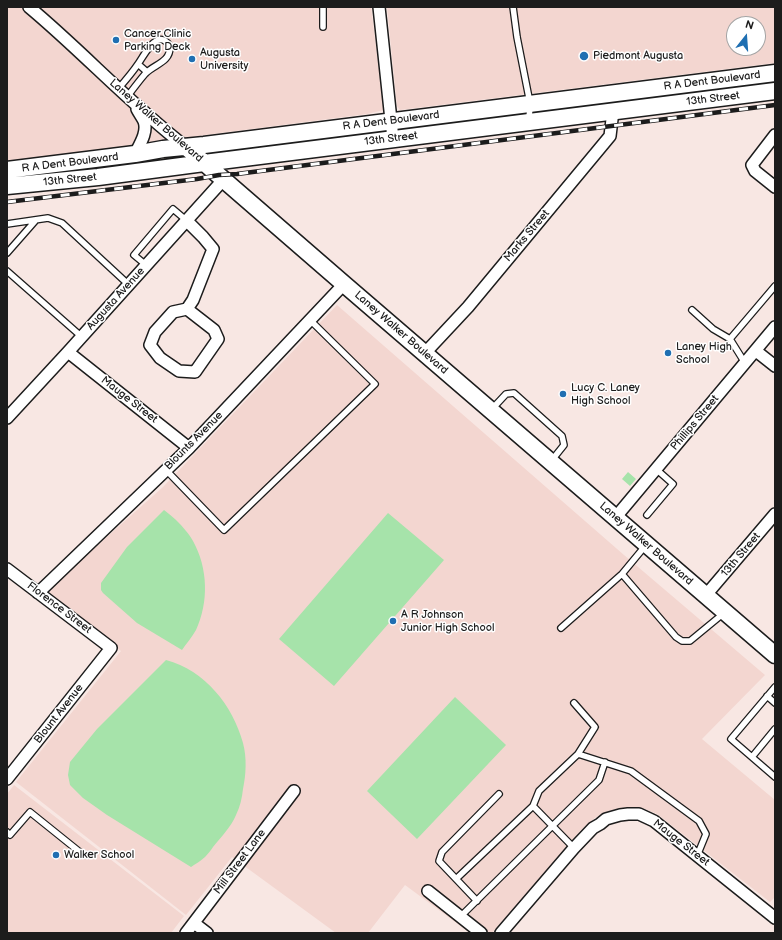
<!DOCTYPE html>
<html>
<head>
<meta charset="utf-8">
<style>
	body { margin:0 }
	#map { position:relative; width:782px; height:940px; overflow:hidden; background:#f8e7e3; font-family:"Balsamiq Sans",sans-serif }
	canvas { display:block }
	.frame { position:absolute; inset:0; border:8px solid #1c1c1c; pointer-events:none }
	.north { position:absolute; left:726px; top:16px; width:40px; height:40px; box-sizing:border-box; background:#fff; border:1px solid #a4a4a4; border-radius:50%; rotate:17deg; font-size:11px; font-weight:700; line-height:16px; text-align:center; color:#1c1c1c }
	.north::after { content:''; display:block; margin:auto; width:14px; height:18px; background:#1f6fb2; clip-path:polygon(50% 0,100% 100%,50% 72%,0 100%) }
</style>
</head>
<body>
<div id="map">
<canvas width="782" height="940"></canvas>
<div class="frame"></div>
<div class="north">N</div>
</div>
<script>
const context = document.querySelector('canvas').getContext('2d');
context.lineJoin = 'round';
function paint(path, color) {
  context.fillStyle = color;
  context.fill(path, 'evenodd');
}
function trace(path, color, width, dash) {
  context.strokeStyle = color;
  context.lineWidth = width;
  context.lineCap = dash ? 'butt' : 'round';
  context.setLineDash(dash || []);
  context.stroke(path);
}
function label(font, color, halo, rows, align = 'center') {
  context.font = font + ' "Balsamiq Sans",sans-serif';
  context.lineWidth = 3;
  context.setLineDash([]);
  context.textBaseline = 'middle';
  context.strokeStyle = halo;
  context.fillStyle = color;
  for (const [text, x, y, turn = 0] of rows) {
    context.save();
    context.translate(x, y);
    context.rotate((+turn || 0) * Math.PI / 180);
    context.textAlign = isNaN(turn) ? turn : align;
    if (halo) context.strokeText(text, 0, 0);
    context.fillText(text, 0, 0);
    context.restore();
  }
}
paint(new Path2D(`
	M7,7h364l13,103 -17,4 -162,21 -98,15 -100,13z
	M387,7h388v56l-375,47 -3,-4zM734,24h24v24h-24z
	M337,305l287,250 141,120 -63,64 73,61v97l-5,5 -113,-88 -12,-5 -13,-2 -13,1 -13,4 -10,5 -15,13 -89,103h-22l-65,-48 -37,48h-32l-104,-76 -46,58 -170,-133 105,-131 -76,-59 118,-105z
	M14,785l170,131 -13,17h-164v-139z`), '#f3d6d0');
paint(new Path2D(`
	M628,472l8,7 -6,7 -8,-7z
	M164,510c8,6 16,13 22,21 3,3 5,7 7,10 15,27 16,61 3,89 -4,7 -10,14 -14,20l-45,-27 -34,-30 -2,-3v-7l26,-36z
	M388,513l56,47 -110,126 -55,-47z
	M166,660c39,10 67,46 77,83 4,15 3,32 0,46 -1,9 -3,18 -7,26 -5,12 -15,22 -23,32 -2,3 -5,7 -8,10 -4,4 -10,7 -14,10l-84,-52 -24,-17 -13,-13 -2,-10 2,-13 27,-33z
	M455,697l51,48 -89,94 -50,-48z`), '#a6e3aa');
const lane = new Path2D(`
	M323,7v20
	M513,7l4,30 13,66 -1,18
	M138,64l9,8
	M118,89c7,-8 14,-16 20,-25 5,-7 11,-20 20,-24 5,-2 10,2 12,7 0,16 -16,17 -25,27 -6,7 -12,15 -18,23
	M7,224l41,-6 14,5 67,62
	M7,253l29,-33
	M146,265l-12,-10 39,-46 13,11
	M7,271l75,66
	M692,310l21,19 17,10 15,24
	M730,339l45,-53
	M492,409l14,-15 8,-1 48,43 2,9 -12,15
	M166,470l58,60 151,-146 -65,-64
	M647,515l26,-31 -17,-15
	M622,574l54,63 6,4h8l34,-28
	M561,628l61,-54 24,-29
	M775,687l-44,52 44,38
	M767,696l8,7
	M574,703l21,24 -17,27
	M752,757l23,-28
	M7,832l3,3 20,-23 51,41
	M574,848l-41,-42 6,-15 39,-37 53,17 68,50 7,13 -9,22
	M456,879l77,-73
	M477,901l-38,-40 3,-9 57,-58
	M460,917l139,-137 6,-18`);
const street = new Path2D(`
	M29,7c54,45 101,97 157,140
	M379,7l14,132
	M775,135l-23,30 3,6 20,16
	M135,154c5,-10 13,-22 9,-33 -2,-4 -5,-8 -7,-12
	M186,220l17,17 10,12 -20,51 -6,9 -14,3 -18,20 -5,13 10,13 19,13 16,1 23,-33 -4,-9 -27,-21
	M756,351l19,15
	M68,352l121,96
	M425,353l43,-46 142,-171 3,-25
	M7,418l61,-66 156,-173
	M615,518l160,-191
	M7,569l104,79 -104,131
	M38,593l151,-145 155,-164
	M706,595l69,-81
	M428,891l53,42
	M194,923l13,10
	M186,933l108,-142
	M501,933l73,-85 19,-20 7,-4 6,-5 14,-4 8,-1h11l15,7 121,97`);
const secondary = new Path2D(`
	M186,147l158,137 431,371
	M7,170l128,-16 28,-5 41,-4 571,-72
	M7,186l91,-9 106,-14 571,-72`);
trace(lane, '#1c1c1c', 8);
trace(street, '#1c1c1c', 14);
trace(secondary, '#1c1c1c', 19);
trace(lane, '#fff', 5.5);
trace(street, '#fff', 11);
trace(secondary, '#fff', 16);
const rail = new Path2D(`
	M7,202l190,-23 22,-4 18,-1 538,-69`);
trace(rail, '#1c1c1c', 4.5);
trace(rail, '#fff', 3, [9]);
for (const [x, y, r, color] of [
	[116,40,4,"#1f6fb2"],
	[584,56,5,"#1f6fb2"],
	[192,59,4,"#1f6fb2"],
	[668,353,4,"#1f6fb2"],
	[563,394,4,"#1f6fb2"],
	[393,621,4,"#1f6fb2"],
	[56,855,4,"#1f6fb2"]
]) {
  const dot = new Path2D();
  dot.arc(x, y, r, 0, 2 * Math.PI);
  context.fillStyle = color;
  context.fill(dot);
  trace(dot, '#fff', 1.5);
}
label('11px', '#1c1c1c', '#fff', [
	["Cancer Clinic",124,34],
	["Parking Deck",124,47],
	["Augusta",200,53],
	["University",200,66],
	["Piedmont Augusta",593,56],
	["Laney High",676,347],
	["School",676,360],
	["Lucy C. Laney",571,388],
	["High School",571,401],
	["A R Johnson",401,615],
	["Junior High School",401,628],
	["Walker School",64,855]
], 'left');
label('11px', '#1c1c1c', '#fff', [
	["R A Dent Boulevard",712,81,-7],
	["13th Street",713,99,-7],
	["Laney Walker Boulevard",156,121,41],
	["R A Dent Boulevard",391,121,-7],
	["13th Street",391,139,-7],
	["R A Dent Boulevard",70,163,-7],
	["13th Street",70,180,-6],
	["Marks Street",527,236,-50],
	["Augusta Avenue",116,299,-48],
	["Laney Walker Boulevard",401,333,41],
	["Mauge Street",129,400,38],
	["Phillips Street",695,423,-50],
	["Blounts Avenue",194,441,-45],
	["Laney Walker Boulevard",646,544,41],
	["13th Street",741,555,-50],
	["Florence Street",59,608,37],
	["Blount Avenue",59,714,-52],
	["Mauge Street",681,843,38],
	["Mill Street Lane",240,862,-53]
]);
</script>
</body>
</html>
